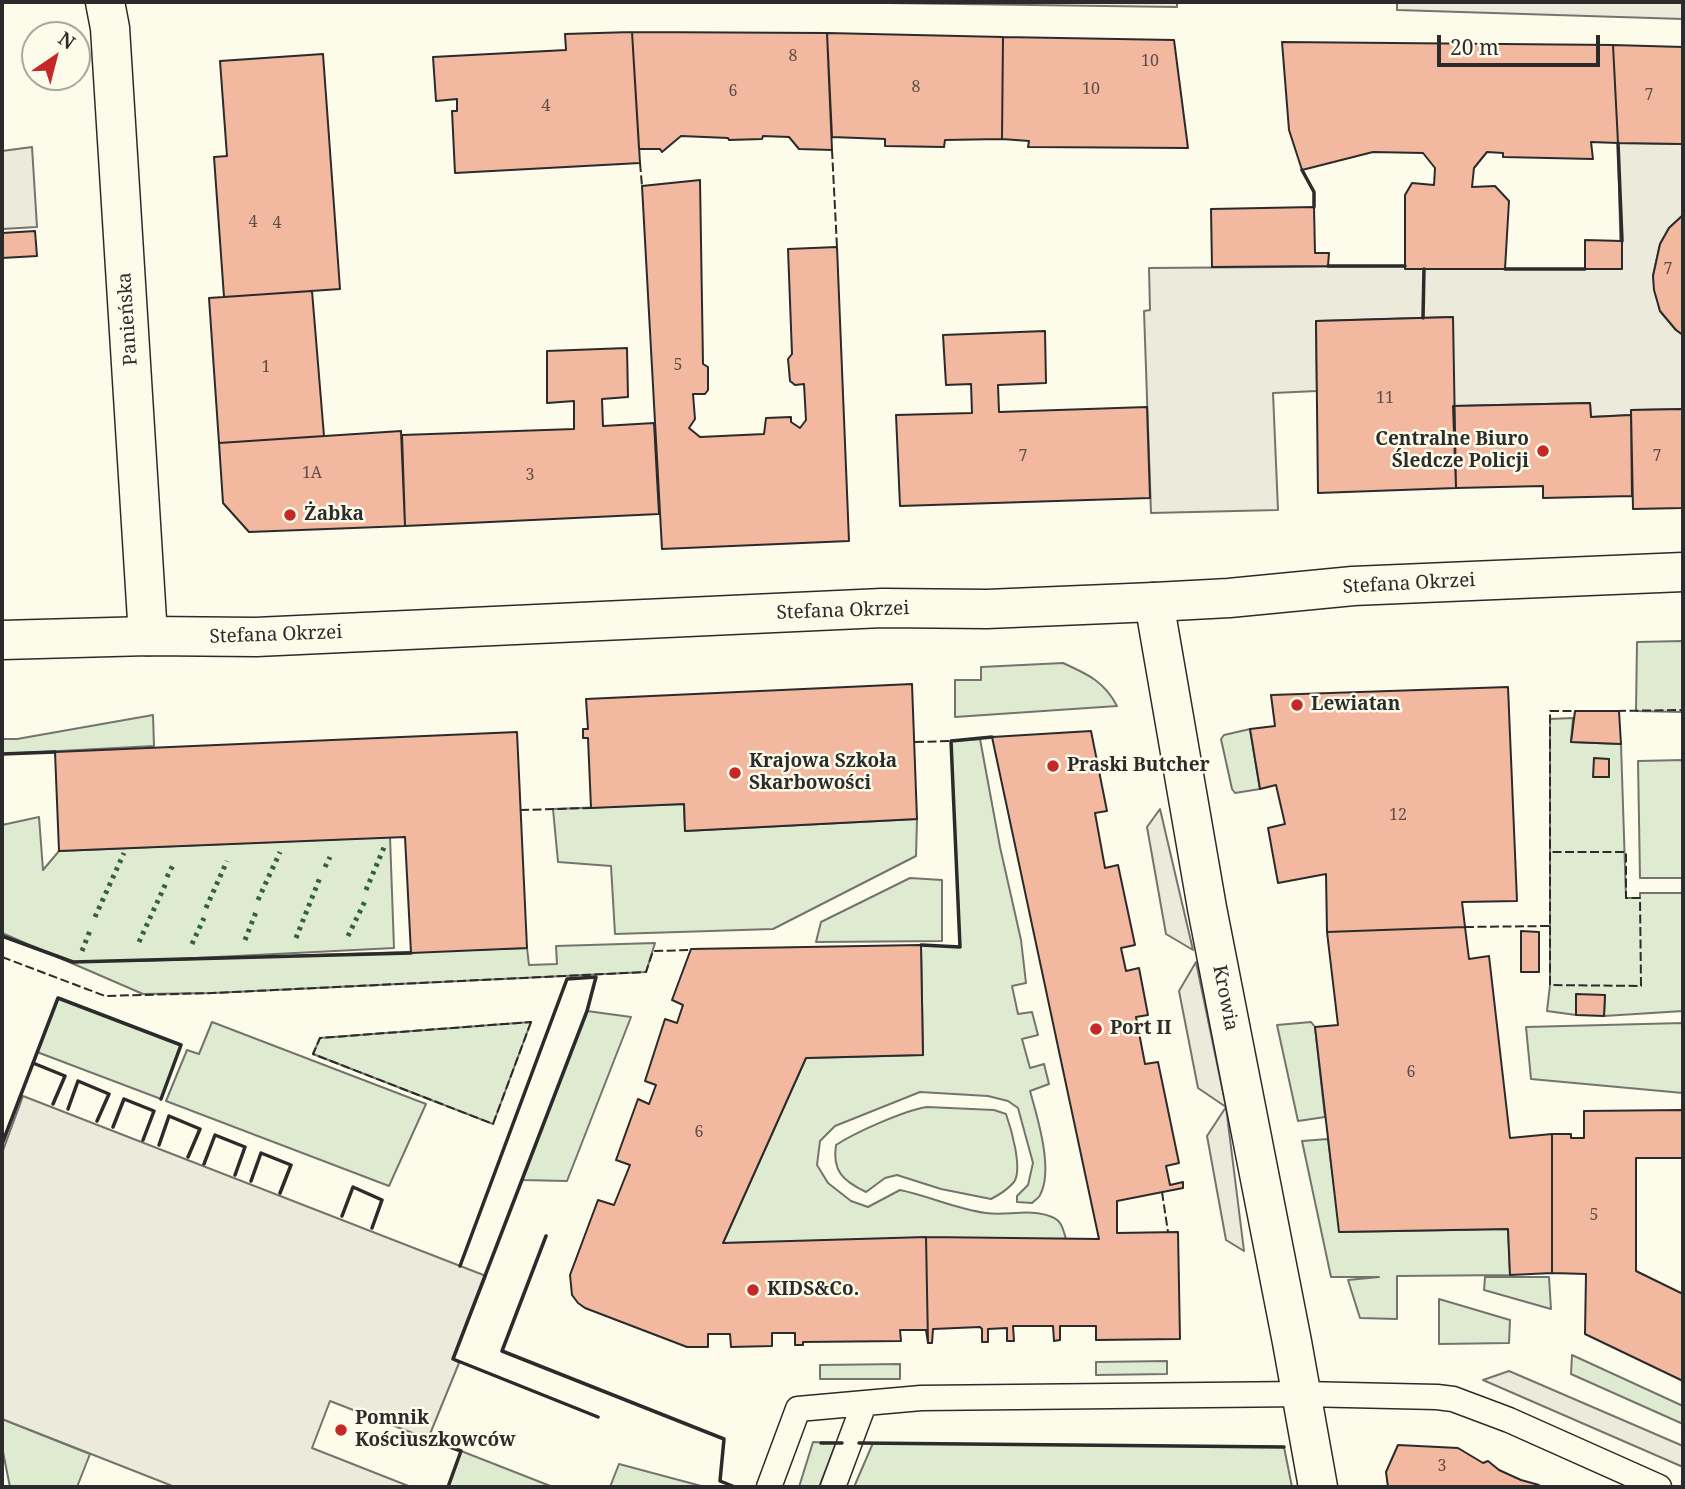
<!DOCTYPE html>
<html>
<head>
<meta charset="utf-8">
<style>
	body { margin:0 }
	#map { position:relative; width:1685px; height:1489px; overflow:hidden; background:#fdfbea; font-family:"Noto Serif",serif }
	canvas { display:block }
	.frame { position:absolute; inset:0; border:4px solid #2b2b2b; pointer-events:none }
	.north { position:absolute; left:21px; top:21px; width:70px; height:70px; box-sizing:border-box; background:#fdfbea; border:2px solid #a9a89e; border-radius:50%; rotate:35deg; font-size:19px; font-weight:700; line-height:28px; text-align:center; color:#2b2b2b }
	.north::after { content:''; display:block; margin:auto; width:24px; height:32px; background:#c62828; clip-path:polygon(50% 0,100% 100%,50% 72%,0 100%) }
	.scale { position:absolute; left:1437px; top:35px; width:163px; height:32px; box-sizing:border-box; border:4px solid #2b2b2b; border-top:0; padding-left:9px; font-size:21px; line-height:24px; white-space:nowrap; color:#2b2b2b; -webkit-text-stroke:5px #fdfbea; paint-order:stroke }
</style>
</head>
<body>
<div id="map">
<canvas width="1685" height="1489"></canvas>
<div class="frame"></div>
<div class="north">N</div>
<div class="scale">20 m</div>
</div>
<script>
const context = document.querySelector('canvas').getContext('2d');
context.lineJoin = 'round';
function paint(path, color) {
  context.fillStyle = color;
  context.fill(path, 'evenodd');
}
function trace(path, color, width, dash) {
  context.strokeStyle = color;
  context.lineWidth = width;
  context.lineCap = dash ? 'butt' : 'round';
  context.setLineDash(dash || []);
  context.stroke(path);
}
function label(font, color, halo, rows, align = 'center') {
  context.font = font + ' "Noto Serif",serif';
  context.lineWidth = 5;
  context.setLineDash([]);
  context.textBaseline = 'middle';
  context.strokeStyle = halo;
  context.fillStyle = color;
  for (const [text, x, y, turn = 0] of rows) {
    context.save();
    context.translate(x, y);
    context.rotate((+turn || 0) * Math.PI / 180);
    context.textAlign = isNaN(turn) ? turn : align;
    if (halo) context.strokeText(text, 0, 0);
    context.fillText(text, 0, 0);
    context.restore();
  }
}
const green = new Path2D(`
	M1683,641v71l-47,-1 1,-69z
	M1063,663c24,11 41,18 54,43l-162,11v-37h26v-13z
	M153,715l1,31 -152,8v-15h15z
	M1573,718l-2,24 50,2 5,154h14v-5h43v118l-79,5 1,-21h-29v20l-29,-4 3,-26v-266z
	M1250,729l10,60 -25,4 -3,-4 -11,-50 3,-4z
	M980,739l20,108 21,93 5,43 -14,3 6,28 14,-2 6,23 -16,4 8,29 14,-4 5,20 -19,7c7,25 24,79 10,104 -1,3 -5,5 -8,8l-15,-1v-6l11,-11 5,-22 -15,-55 -10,-7 -20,-5 -68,-4 -85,34 -15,15 -3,24 11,18 23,18 17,6 32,-17c29,6 56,19 86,23 21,3 45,-5 66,4 10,4 11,12 14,22l-343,4 83,-185 117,-3 -2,-110 39,2 -9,-206z
	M1683,760v118h-43l-2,-117z
	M684,804l1,27 232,-12 -1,37 -143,73 -158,5 -4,-68 -53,-4 -5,-53z
	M39,817l4,53 16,-19 331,-14 4,111 -257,13 390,-13 2,17 28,-1 -1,-18 99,-3 -9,29 -433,21 -70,1 -141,-61v-108z
	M910,878l32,2v61l-126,1 5,-20z
	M58,998l123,47 -20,54 -124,-47z
	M587,1011l44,6 -64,164 -45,-1z
	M212,1022l214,82 -37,82 -223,-85 21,-51 12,4z
	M531,1022l-38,102 -180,-70 7,-16z
	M1311,1022l4,5 10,90 -27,4 -21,-96z
	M1683,1023v70l-152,-14 -5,-52z
	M927,1107l67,3 12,4c5,14 17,55 8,68 -6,7 -15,13 -23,17l-50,-10 -44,-14 -12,3 -19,14c-23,-11 -34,-21 -30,-47 20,-13 67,-34 91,-38z
	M1328,1139l12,93 168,-3 2,46 -113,1v43l-37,-1 -12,-38 31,-3h-48l-29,-136z
	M1485,1277h64l2,32 -67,-19z
	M1439,1299l71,21 -1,23 -70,1z
	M1572,1355l111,51v18l-112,-50z
	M1167,1361v13l-71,1v-13z
	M900,1364v15h-80v-14z
	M2,1419l88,35 -13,33h-67l-8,-40z
	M813,1442l23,1 -17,44h-20z
	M873,1443l411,4 8,40h-438z
	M461,1451l92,36h-105z
	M619,1464l86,23h-95z`);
paint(green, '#deebd1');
trace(green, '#74746e', 2);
const parking = new Path2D(`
	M816,2h361v5z
	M1397,2h286v17l-286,-9z
	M1618,143l65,1v71l-14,13 -9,16 -7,32 7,35 16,19 7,5v74l-52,1v5l-40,2 -1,-14 -137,3 -1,-89 -136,4 1,70 -44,2 5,117 -127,3 -7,-202 6,-1 -1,-42 256,-2 1,3h215z
	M32,147l5,80 -35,2v-78z
	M1160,809l33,141 -27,-16 -19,-107z
	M1196,962l30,145 18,144 -18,-11 -19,-104 19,-29 -28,-19 -19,-97z
	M23,1096l463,180 -33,83 6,4 -31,76 -98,-38 -18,47 99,39h-236l-173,-68v-266z
	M1509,1371l174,75v21l-200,-87z`);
paint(parking, '#eceadb');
trace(parking, '#74746e', 2);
const building = new Path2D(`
	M632,32l195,1 5,117 -33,-1 -10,-12 -26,-1 -1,3 -33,1 -1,-2 -47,-2 -19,16 -2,-3h-21z
	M632,32l8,131 -185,10 -3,-62h5v-12l-21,2 -3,-44 133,-7 -1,-16z
	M827,33l176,4 -1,102 -57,1 -1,7 -59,-1v-7l-53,-2z
	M1003,37l171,3 14,108 -160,-1 1,-6 -27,-2z
	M1282,42l331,3 5,98 -27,-1 2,17 -90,-2v-4l-16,-1 -13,16 -2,19 23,-1 14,15 -4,68h-100v-74l7,-12 22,2 1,-17 -12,-15 -50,-1 -71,18 -13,-40z
	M1613,45l70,2v97l-65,-1z
	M323,54l17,235 -116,8 -10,-140 13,-1 -7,-95z
	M700,180l3,184 5,3v23l-3,4h-12l2,25 -6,9 11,9 64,-3 2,-16 25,-1v5l9,6 6,-8 -2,-36 -9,1 -5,-4 -2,-22 4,-5 -4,-105 49,-2 12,294 -187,8 -20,-363z
	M1314,207l1,46h14l-1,13 -116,1 -1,-58z
	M1683,215v120l-7,-5 -16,-19 -6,-21 -1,-14 7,-32 9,-16z
	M35,231l2,25 -35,2v-25z
	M1585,240l37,1v28h-37z
	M312,291l12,145 -105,7 -10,-145z
	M1453,317l3,171 -138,5 -2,-172z
	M1045,331l1,52 -48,2 1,27 148,-5 3,91 -250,8 -4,-91 76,-2 -1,-29 -25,1 -3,-50z
	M627,348l1,49 -26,2 1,27 51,-3 5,91 -254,12 -3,-91 172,-6v-28l-27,2v-52z
	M1590,403l1,14 40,-2 1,81 -89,2v-12l-87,2 -3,-82z
	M1683,409v99l-50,1 -2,-99z
	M401,431l4,95 -156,6 -26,-29 -4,-60z
	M912,684l5,135 -232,12 -1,-27 -93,4 -3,-70h-5v-9h5l-2,-30z
	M1508,687l9,214 -55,1 3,25 -138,5 -1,-58 -48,9 -10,-55 17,-4 -9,-39 -16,4 -10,-60 25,-3 -4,-31z
	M1575,711h44l2,33 -50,-2z
	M1091,731l16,80 -12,2 10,55 13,-3 17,80 -14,3 5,23 13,-3 9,47 -12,2 9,47 13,-2 21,101 -13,3 4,19 13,-3v6l-66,13v32l61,-1 2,107 -84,1v-14h-36v14l-6,1 -1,-15h-40l1,15h-7v-13l-19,1v13h-6v-13l-2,-2 -47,2 -1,14h-4l-2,-106 173,2 -107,-502z
	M517,732l10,216 -116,5 -6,-116 -346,14 -4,-99z
	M1594,758l15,1v18h-16z
	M1465,927l4,32 20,-3 21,182 42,-4v139l-42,2 -2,-46 -169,3 -24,-205 23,-2 -11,-93z
	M1521,931l18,1v40h-18z
	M921,945l2,110 -117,3 -83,185 203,-6 2,106 -2,-13h-26l1,11 -98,1v3h-8v-12h-23v13l-41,1 -1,-13h-22v13h-21l-102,-39 -7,-5 -6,-8 -2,-20 28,-75 16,5 16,-40 -14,-5 22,-61 11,5 7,-19 -11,-4 20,-62 12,4 6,-18 -11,-5 19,-51z
	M1576,994l29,1 -1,21 -28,-1z
	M1683,1110v48h-47v113l47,23v87l-98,-47 1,-60 -34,-1v-139h19v4h13v-27z
	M1398,1445l60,3 25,15 5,-2 11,9 22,10 18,5 -1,2h-150l-2,-15z`);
paint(building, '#f2b8a0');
trace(building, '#2b2b2b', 2);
const lane = new Path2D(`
	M769,1487l29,-78 123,-11 381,-4 135,3 16,2 56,21 150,67
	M833,1487l31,-83`);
const street = new Path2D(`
	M105,2l5,26 38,608
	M1154,602l53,306 85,434 26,145`);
const secondary = new Path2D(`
	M2,640l146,-4 108,1 626,-29 105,1 167,-7 75,-4 124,-12 330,-14`);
trace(lane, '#2b2b2b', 27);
trace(street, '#2b2b2b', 41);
trace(secondary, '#2b2b2b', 41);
trace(lane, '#fdfbea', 24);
trace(street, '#fdfbea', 38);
trace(secondary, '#fdfbea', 38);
trace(new Path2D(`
	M325,867l5,-10
	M167,877l7,-14
	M366,890l19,-45
	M258,900l22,-48
	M206,908l21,-47
	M95,917l29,-64
	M348,936l18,-37
	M296,938l25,-63
	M245,940l11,-28
	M139,942l27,-59
	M192,944l12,-26
	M82,951l9,-23`), '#34623c', 5, [3.5, 5]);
trace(new Path2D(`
	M832,150l5,97
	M640,163l2,23
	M1617,711l66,-1
	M915,742l36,-1
	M520,810l71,-2
	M1550,926v59l91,1 -1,-88h-14v-46h-76
	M1465,927l85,-1v-215h28
	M2,957l103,39 108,-3 433,-21 7,-21 38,-1
	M531,1022l-38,102 -180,-70 7,-16z
	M1162,1192l6,40`), '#2b2b2b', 2, [9, 3.5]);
trace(new Path2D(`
	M1618,143l4,98
	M1302,170l12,22v15
	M1328,266h77
	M1505,269h80
	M1423,318l1,-49
	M2,754l53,-2
	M2,936l71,26 338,-9
	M921,945l39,2 -9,-206 41,-4
	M33,1063l32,13 -12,28
	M68,1109l10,-28 31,13 -12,27
	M113,1127l11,-28 30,12 -11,29
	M2,1144l56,-146 123,47 -20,54
	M159,1145l10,-29 31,13 -12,28
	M204,1164l11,-29 30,12 -10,28
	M251,1181l10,-28 30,12 -11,28
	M342,1216l11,-29 29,13 -10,28
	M546,1236l-44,115 222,88 -4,42 15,6
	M460,1266l107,-287 29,-2 -9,34 -134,348 145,58
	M428,1439l33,12 -13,36
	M821,1443h21
	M859,1443l425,4`), '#2b2b2b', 3.5);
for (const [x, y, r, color] of [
	[1543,451,7,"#c62828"],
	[290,515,7,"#c62828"],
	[1297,705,7,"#c62828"],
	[1053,766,7,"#c62828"],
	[735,773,7,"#c62828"],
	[1096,1029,7,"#c62828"],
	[753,1290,7,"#c62828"],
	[341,1430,7,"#c62828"]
]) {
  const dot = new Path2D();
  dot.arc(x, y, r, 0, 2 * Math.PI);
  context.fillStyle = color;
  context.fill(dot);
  trace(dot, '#fdfbea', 2.5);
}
label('16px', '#5d4e48', null, [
	["8",793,56],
	["10",1150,61],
	["8",916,87],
	["10",1091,89],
	["6",733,91],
	["7",1649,95],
	["4",546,106],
	["4",253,222],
	["4",277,223],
	["7",1668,269],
	["5",678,365],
	["1",266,367],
	["11",1385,398],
	["7",1023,456],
	["7",1657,456],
	["1A",312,473],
	["3",530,475],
	["12",1398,815],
	["6",1411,1072],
	["6",699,1132],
	["5",1594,1215],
	["3",1442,1466]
]);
label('19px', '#2b2b2b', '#fdfbea', [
	["Panieńska",128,319,-94],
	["Stefana Okrzei",1409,584,-3],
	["Stefana Okrzei",843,611,-2],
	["Stefana Okrzei",276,635,-2],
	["Krowia",1225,998,79]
]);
label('bold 19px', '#2b2b2b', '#fdfbea', [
	["Centralne Biuro",1529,440,"right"],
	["Śledcze Policji",1529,462,"right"],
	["Żabka",304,515],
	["Lewiatan",1311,705],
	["Krajowa Szkoła",749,762],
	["Skarbowości",749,784],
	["Praski Butcher",1067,766],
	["Port II",1110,1029],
	["KIDS&Co.",767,1290],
	["Pomnik",355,1419],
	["Kościuszkowców",355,1441]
], 'left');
</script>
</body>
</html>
